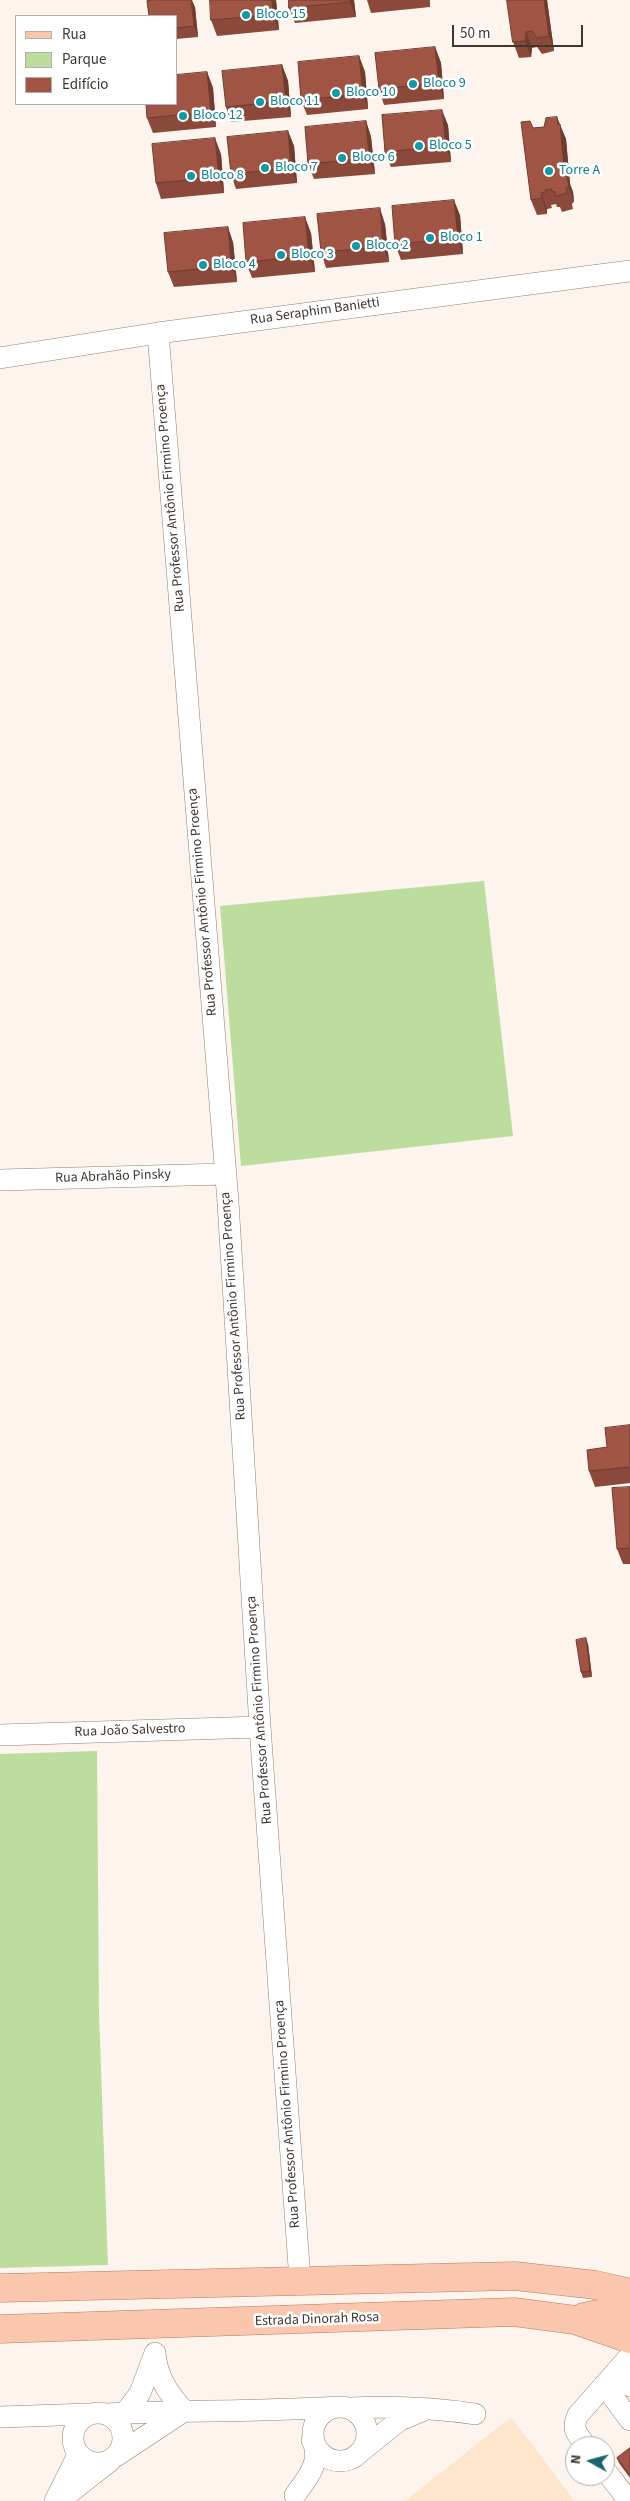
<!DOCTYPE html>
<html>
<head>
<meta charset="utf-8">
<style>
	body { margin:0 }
	#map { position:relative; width:630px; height:2501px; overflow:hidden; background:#fcf4ed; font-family:"Source Sans 3",sans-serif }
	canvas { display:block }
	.legend { position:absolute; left:15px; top:15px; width:162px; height:90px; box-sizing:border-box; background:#fff; border:1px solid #b2afac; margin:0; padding:6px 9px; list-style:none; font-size:15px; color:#3e372f }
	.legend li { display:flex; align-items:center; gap:10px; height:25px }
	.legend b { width:25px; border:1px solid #b2afac }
	.north { position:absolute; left:565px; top:2436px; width:50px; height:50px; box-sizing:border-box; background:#fff; border:1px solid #b2afac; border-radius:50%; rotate:277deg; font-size:14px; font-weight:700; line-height:20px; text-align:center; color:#3e372f }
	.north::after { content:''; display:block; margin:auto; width:18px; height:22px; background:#19646f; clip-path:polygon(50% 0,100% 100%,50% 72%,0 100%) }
	.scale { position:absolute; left:452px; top:25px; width:131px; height:22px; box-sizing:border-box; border:2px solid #3e372f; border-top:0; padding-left:6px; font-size:15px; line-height:18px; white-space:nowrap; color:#3e372f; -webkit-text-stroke:4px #fff; paint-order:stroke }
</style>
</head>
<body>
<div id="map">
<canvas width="630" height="2501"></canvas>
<ul class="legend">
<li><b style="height:6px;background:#fac6ad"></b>Rua</li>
<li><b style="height:14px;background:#bcdd9e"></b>Parque</li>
<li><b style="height:14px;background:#a05544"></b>Edifício</li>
</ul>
<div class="north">N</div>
<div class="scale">50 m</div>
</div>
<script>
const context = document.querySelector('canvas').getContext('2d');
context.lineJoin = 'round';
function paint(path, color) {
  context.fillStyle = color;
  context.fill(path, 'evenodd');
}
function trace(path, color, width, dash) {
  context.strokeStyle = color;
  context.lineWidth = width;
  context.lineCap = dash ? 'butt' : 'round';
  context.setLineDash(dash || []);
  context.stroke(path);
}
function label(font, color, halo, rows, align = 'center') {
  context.font = font + ' "Source Sans 3",sans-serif';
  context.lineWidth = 5;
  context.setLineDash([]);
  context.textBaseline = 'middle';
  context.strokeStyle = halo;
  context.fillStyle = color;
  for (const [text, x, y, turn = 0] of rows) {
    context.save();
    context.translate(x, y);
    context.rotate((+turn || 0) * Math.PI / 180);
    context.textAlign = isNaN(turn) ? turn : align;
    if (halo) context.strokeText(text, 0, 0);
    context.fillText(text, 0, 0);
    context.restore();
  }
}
paint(new Path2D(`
	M511,2417l64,84h-170z`), '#fee6cc');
paint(new Path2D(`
	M484,881l29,255 -272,30 -21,-260z
	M97,1751l2,262 9,252 -108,3v-514z`), '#bcdd9e');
const minor = new Path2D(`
	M158,333l70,869 32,525 40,553
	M0,358l158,-25 472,-62
	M0,1180l225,-6
	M0,1735l260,-8
	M618,2370l12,16
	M604,2385l26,35
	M313 2434a27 27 0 1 1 54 0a27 27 0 1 1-54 0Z
	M348,2408c43,-2 83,-1 127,6
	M73 2438a25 25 0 1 1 50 0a25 25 0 1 1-50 0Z
	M125,2413l15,-20 15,-40c2,24 13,40 29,58
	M106,2414c77,-4 154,-2 232,-7
	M0,2417l89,-3
	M586,2446c-9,-12 -15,-17 -8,-31l52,-59
	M360,2452l40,-32 24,-10
	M116,2456l68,-45
	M605,2470l24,31
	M295,2495c12,-16 28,-35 17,-55
	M55,2501l23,-46
	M59,2501l51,-40`);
const major = new Path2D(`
	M0,2288l515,-12 81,9 34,8
	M584,2317l14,-3h32
	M0,2329l514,-17 61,8 55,19`);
trace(minor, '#928170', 22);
trace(major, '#b67b5e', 29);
trace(minor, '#fff', 21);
trace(major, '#fac6ad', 28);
paint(new Path2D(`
	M276,0l3,30 -62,6 -6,-16z
	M289,0h65l2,17 -61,6 -6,-15z
	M367,0h63v7l-59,6z
	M507,0h40l7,51 -12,3 -5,-7 -5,1 -1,9 -12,1 -6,-16z
	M195,7l3,30 -22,2v-23z
	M435,47l6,16 3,36 -60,6 -5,-16z
	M359,56l6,16 3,37 -61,6 -6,-15z
	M282,65l6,16 3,36 -60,5 -5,-15z
	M207,72l6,16 3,39 -63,6 -6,-15z
	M366,121l5,16 4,37 -61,5 -6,-15z
	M559,124l7,15 4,45 3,8 1,10 -2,2 1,5 -11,3 -2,-5h-3l-1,-3 -5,1 1,3 -5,1v5l-10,1 -6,-15 2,-72 11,-1z
	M448,125l3,37 -60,5 -6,-15z
	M288,131l6,15 3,37 -61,6 -5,-15z
	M221,154l3,39 -63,6 -5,-16z
	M460,215l3,39 -62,6 -6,-16z
	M385,224l4,38 -63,6 -5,-16z
	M311,233l4,39 -63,6 -6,-16z
	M233,242l4,40 -63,5 -6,-15z
	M630,1425v58l-35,4 -6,-16 18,-24z
	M630,1487v77h-7l-6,-15z
	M588,1644l4,33 -9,1 -2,-6z
	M630,2448v30l-11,-15 -2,-5z`), '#8a493a');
paint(new Path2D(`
	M191,0h1l3,7 3,30 -4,-11z
	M272,0h4l3,30 -6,-15z
	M350,0h4l2,17 -6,-15z
	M544,0h3l7,51 -5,-15z
	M526,32l6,16 -1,9 -6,-16z
	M435,47l6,16 3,36 -5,-16z
	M359,56l6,16 3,37 -5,-15z
	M282,65l6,16 3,36 -5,-16z
	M207,72l6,16 3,39 -5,-15z
	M442,110l6,15 3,37 -5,-16z
	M557,117l9,22 4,45 3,8 1,10 -9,-26z
	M366,121l5,16 4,37 -6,-16z
	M288,131l6,15 3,37 -6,-15z
	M215,138l6,16 3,39 -5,-16z
	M541,193l6,16v5l-5,-16z
	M454,200l6,15 3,39 -5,-15z
	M380,208l5,16 4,38 -6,-15z
	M305,217l6,16 4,39 -6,-16z
	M228,227l5,15 4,40 -6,-16z
	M586,1638l2,6 4,33 -2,-6z`), '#703c30');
const building = new Path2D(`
	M158,0h33l3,26 -18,2v-12h-27l-2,-15z
	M210,0h62l1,15 -62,5z
	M289,0h61v2l-61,6z
	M507,0h37l5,36 -12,2 -5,-7 -6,1 -1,9 -12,1z
	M435,47l4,36 -60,6 -4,-36z
	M359,56l4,38 -62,6 -3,-38z
	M282,65l4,36 -60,6 -4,-36z
	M207,72l4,40 -64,6 -1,-14h30v-29z
	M442,110l4,36 -61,6 -3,-37z
	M557,117l1,7h2l5,52h2l2,11 -3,1 1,5 -11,3 -1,-5 -3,1v-3l-7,1 1,2 -5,1 1,5 -11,2 -10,-78 9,-1 3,7 11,-1 2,-9z
	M366,121l3,37 -61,6 -3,-37z
	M288,131l3,37 -60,6 -4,-37z
	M215,138l4,39 -63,6 -4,-39z
	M454,200l4,39 -63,5 -3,-38z
	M380,208l3,39 -62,5 -4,-38z
	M305,217l4,39 -63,6 -3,-39z
	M228,227l3,39 -63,6 -4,-39z
	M630,1425v42l-41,4 -2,-21 20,-3 -2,-19z
	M630,1487v61l-13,1 -5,-61z
	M586,1638l4,33 -9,1 -5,-32z
	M630,2448v27l-13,-17z`);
paint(building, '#a05544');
trace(building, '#703c30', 1);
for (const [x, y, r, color] of [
	[246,15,5,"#0f9aa8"],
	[413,84,5,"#0f9aa8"],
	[336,93,5,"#0f9aa8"],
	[260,102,5,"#0f9aa8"],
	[183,116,5,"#0f9aa8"],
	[419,146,5,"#0f9aa8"],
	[342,158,5,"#0f9aa8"],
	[265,168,5,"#0f9aa8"],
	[549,171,5,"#0f9aa8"],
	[191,176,5,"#0f9aa8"],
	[430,238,5,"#0f9aa8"],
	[356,246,5,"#0f9aa8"],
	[281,255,5,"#0f9aa8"],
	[203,265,5,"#0f9aa8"]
]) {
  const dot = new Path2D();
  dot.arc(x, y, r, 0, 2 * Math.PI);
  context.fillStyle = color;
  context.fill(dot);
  trace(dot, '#fff', 2);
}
label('14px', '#0d838f', '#fff', [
	["Bloco 15",256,15],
	["Bloco 9",423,84],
	["Bloco 10",346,93],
	["Bloco 11",270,102],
	["Bloco 12",193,116],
	["Bloco 5",429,146],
	["Bloco 6",352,158],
	["Bloco 7",275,168],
	["Torre A",559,171],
	["Bloco 8",201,176],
	["Bloco 1",440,238],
	["Bloco 2",366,246],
	["Bloco 3",291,255],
	["Bloco 4",213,265]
], 'left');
label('14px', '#3e372f', '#fff', [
	["Rua Seraphim Banietti",315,312,-8],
	["Rua Professor Antônio Firmino Proença",171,498,-95],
	["Rua Professor Antônio Firmino Proença",203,902,-95],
	["Rua Abrahão Pinsky",113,1177,-2],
	["Rua Professor Antônio Firmino Proença",234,1306,-94],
	["Rua Professor Antônio Firmino Proença",260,1710,-94],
	["Rua João Salvestro",130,1731,-2],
	["Rua Professor Antônio Firmino Proença",288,2114,-94],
	["Estrada Dinorah Rosa",317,2320,-2]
]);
</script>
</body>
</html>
